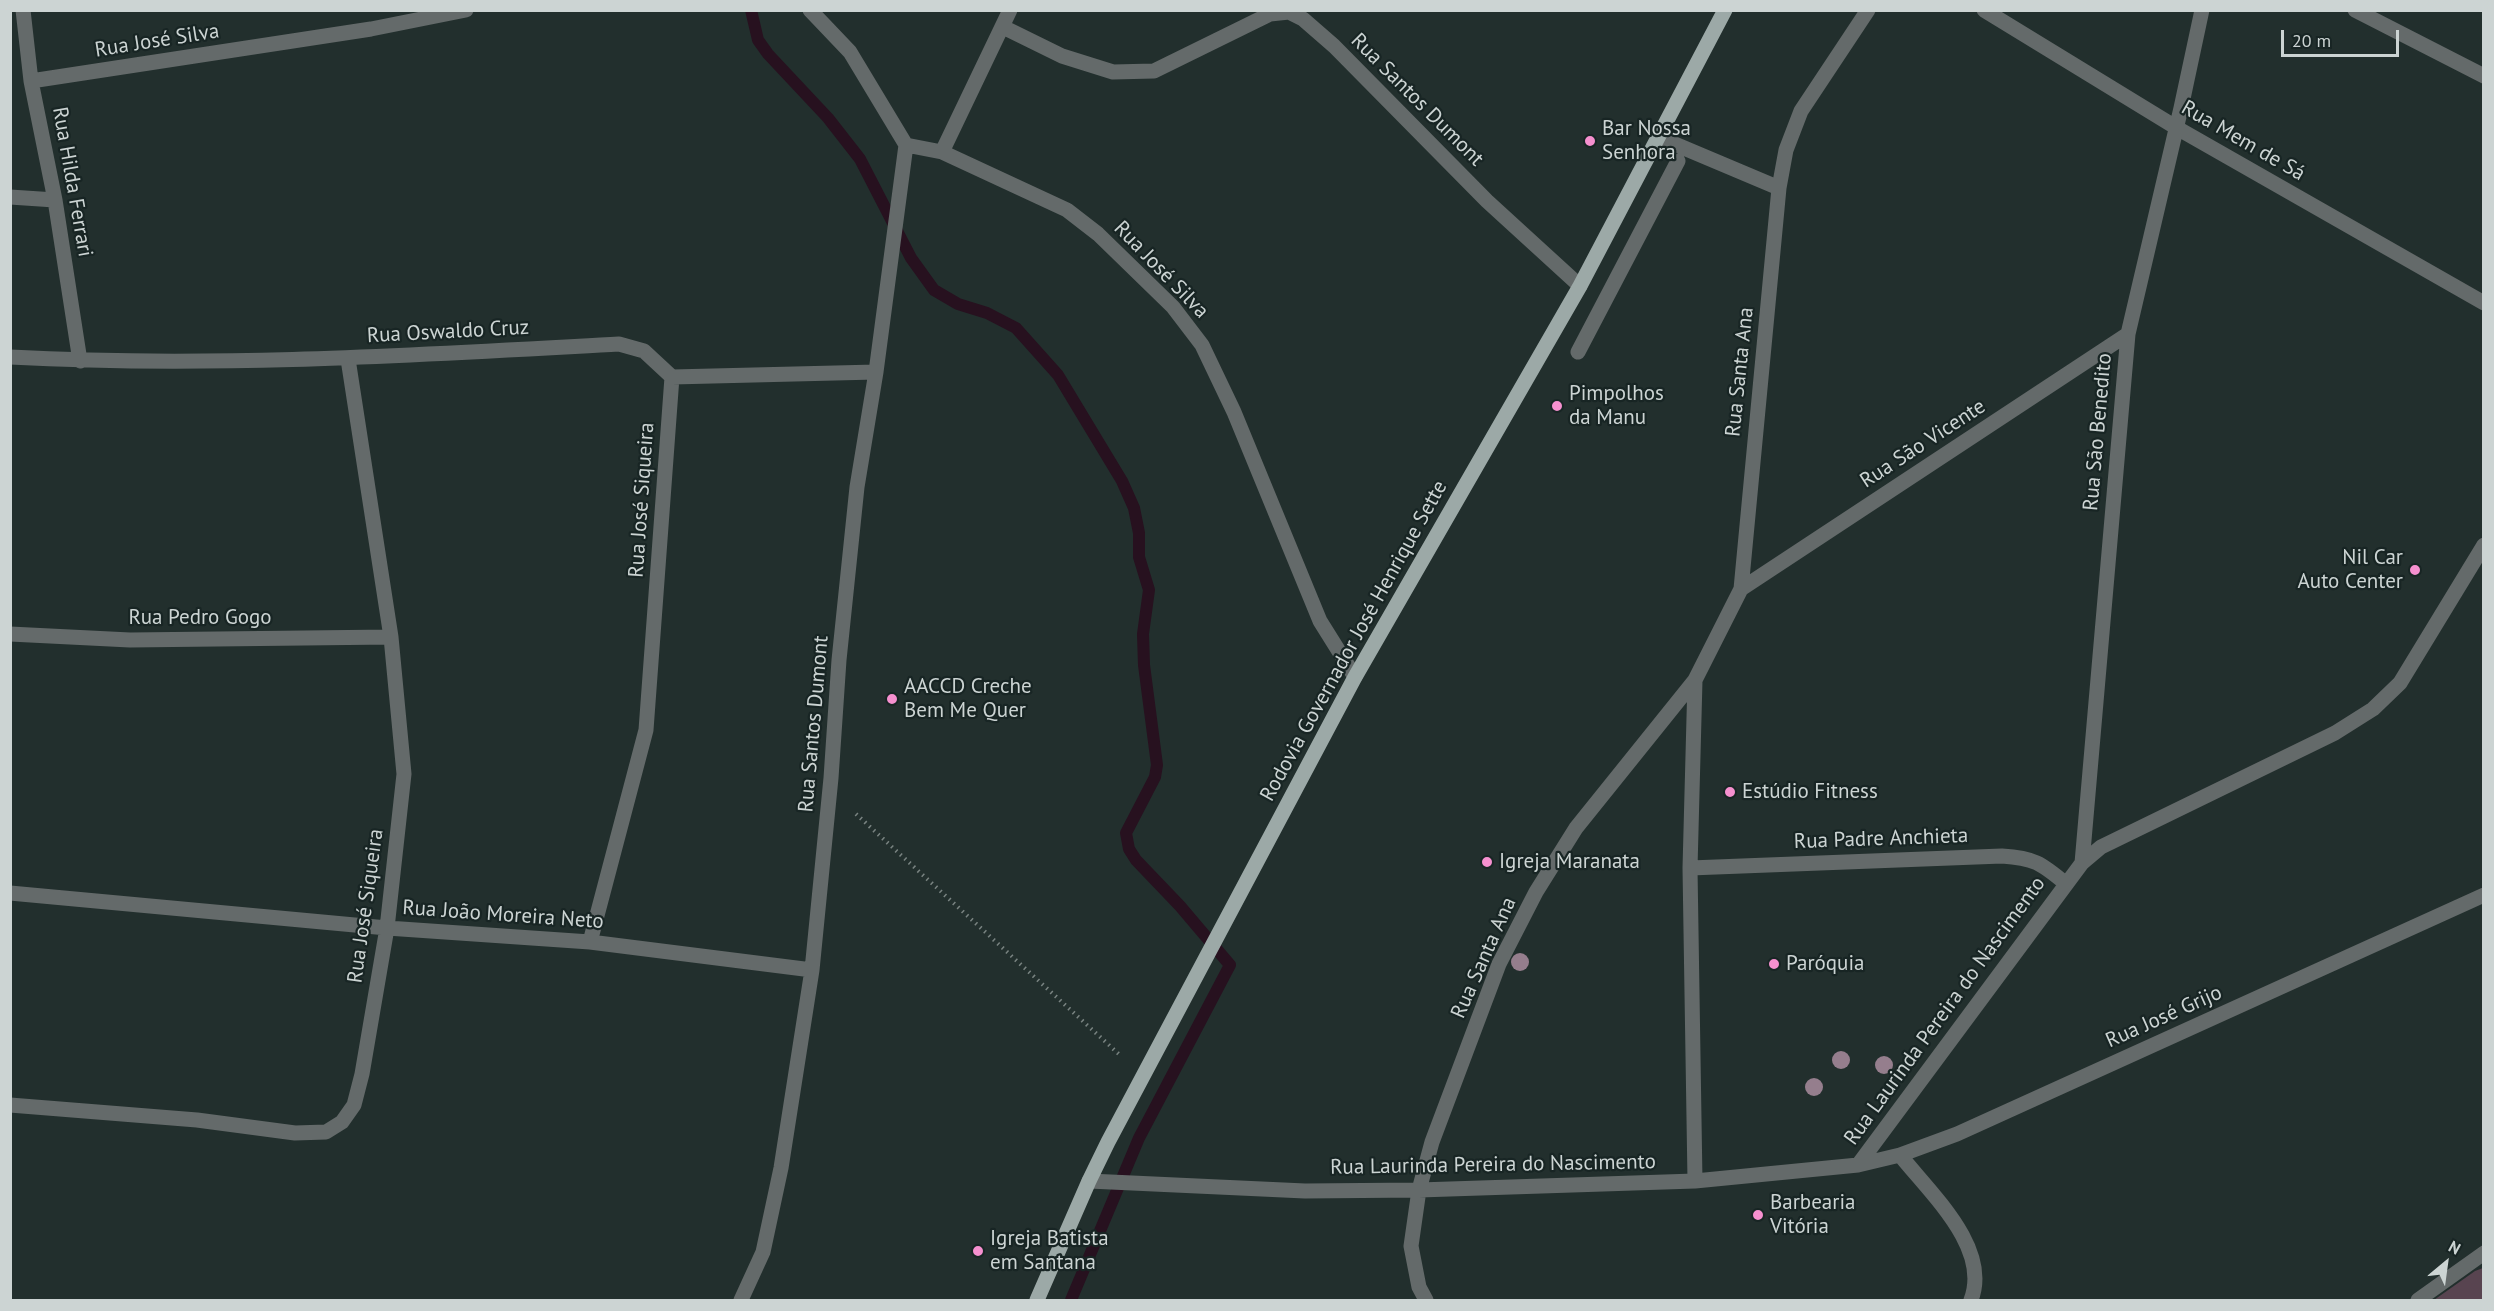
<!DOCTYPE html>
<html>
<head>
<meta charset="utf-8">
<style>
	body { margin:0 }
	#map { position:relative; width:2494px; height:1311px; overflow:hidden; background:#222f2d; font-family:"PT Sans",sans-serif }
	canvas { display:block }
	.frame { position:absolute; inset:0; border:12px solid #ccd4d3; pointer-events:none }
	.north { position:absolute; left:2416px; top:1233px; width:60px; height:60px; -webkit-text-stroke:4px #182524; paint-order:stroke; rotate:29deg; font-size:16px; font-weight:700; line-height:24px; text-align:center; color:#ccd4d3 }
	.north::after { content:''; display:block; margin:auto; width:21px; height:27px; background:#ccd4d3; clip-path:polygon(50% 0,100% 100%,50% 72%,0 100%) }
	.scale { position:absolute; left:2281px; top:30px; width:118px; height:27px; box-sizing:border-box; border:3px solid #ccd4d3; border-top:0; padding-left:8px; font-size:18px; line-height:21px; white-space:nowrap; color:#ccd4d3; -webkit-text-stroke:4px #182524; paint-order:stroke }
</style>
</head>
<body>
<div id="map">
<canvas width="2494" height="1311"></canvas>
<div class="frame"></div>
<div class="north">N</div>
<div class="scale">20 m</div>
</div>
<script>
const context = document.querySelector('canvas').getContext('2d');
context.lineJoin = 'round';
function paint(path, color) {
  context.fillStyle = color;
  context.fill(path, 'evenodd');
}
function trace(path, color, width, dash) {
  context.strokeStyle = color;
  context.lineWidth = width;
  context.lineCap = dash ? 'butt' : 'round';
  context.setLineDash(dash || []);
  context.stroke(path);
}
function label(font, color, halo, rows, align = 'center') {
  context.font = font + ' "PT Sans",sans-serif';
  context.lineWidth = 4.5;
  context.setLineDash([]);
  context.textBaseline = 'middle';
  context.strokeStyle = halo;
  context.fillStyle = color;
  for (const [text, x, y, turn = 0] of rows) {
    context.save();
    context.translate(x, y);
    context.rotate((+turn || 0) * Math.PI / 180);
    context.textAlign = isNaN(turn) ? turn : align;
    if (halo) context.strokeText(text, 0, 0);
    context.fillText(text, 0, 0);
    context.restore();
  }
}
paint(new Path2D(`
	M2483,1268v32h-49l41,-29z`), '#584450');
trace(new Path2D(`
	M751,10l7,30 10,14 60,64 32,41 51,99 23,32 24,14 29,9 29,15 42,47 64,106 12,27 5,25v24l10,33 -6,44 1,31 13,100 -2,12 -29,56 3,16 7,11 44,46 50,59 -91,173 -68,162`), '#27111f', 12);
trace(new Path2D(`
	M856,814l265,242`), '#798381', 4, [1.5, 4.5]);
trace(new Path2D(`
	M23,10l8,71 24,119 25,161
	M810,10l40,42 56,93 36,7 125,58 31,24 75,73 29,38 32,67 86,209 35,56
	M1984,10l193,118 307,175
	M2355,10l129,66
	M1003,27l59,29 51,16 41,-1 116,-57 19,-2 14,7 31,27 153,155 93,85
	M31,81l340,-52 95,-19
	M1658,137l121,51
	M942,152l68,-142
	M10,197l45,3
	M1578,352l100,-191
	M10,357c203,11 407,-2 609,-13l25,7 28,26 204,-5
	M1741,589l387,-255
	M10,634l120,6 261,-3
	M2082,863l46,-529 53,-226 21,-98
	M1690,868l312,-12c32,2 39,7 63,27
	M10,893l377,35 203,14 222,28
	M590,942l56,-212 26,-353
	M10,1105l187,15 98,13 31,-1 16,-10 12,-17 8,-31 25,-146 17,-154 -13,-137 -43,-278
	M1900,1155c31,39 91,93 71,145
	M1858,1165l224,-302 19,-16 234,-114 38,-24 27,-26 84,-138
	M1089,1181l216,10 114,-1 276,-9 163,-16 42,-10 57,-21 527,-239
	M1695,1181l-5,-313 5,-188
	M741,1300l22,-48 18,-84 31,-198 19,-192 8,-118 18,-173 19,-115 30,-227
	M1426,1300l-7,-13 -8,-41 8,-56 13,-48 67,-178 37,-72 40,-64 119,-148 46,-91 38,-401 7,-38 15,-39 67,-101
	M2418,1300l66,-47`), '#646a6a', 15);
trace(new Path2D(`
	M1037,1300l52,-119 19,-39 247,-465 225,-391 145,-276`), '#9ca9a7', 15);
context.fillStyle = '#957e8d';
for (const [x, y] of [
	[1520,962],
	[1841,1060],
	[1884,1065],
	[1814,1087]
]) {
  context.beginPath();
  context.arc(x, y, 9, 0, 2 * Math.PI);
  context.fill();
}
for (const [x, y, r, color] of [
	[1590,141,6,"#f690cf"],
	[1557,406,6,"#f690cf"],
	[2415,570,6,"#f690cf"],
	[892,699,6,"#f690cf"],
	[1730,792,6,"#f690cf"],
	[1487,862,6,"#f690cf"],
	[1774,964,6,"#f690cf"],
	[1758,1215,6,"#f690cf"],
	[978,1251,6,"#f690cf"]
]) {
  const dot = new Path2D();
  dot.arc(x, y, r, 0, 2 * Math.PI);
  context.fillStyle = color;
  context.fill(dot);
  trace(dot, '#182524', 2);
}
label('21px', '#ccd4d3', '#182524', [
	["Rua José Silva",157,41,-9],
	["Rua Santos Dumont",1417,100,45],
	["Rua Mem de Sá",2243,141,30],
	["Rua Hilda Ferrari",72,182,80],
	["Rua José Silva",1161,270,46],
	["Rua Oswaldo Cruz",448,332,-3],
	["Rua Santa Ana",1740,372,-84],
	["Rua São Benedito",2098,432,-85],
	["Rua São Vicente",1923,444,-33],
	["Rua José Siqueira",642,500,-86],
	["Rua Pedro Gogo",200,618],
	["Rodovia Governador José Henrique Sette",1354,641,-61],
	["Rua Santos Dumont",814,724,-85],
	["Rua Padre Anchieta",1881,839,-2],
	["Rua José Siqueira",366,906,-82],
	["Rua João Moreira Neto",503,915,4],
	["Rua Santa Ana",1484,958,-66],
	["Rua Laurinda Pereira do Nascimento",1945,1011,-54],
	["Rua José Grijo",2164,1017,-24],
	["Rua Laurinda Pereira do Nascimento",1493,1165,-1]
]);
label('21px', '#ccd4d3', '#182524', [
	["Bar Nossa",1602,129],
	["Senhora",1602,153],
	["Pimpolhos",1569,394],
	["da Manu",1569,418],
	["Nil Car",2403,558,"right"],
	["Auto Center",2403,582,"right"],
	["AACCD Creche",904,687],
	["Bem Me Quer",904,711],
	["Estúdio Fitness",1742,792],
	["Igreja Maranata",1499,862],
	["Paróquia",1786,964],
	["Barbearia",1770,1203],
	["Vitória",1770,1227],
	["Igreja Batista",990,1239],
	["em Santana",990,1263]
], 'left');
</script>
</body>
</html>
